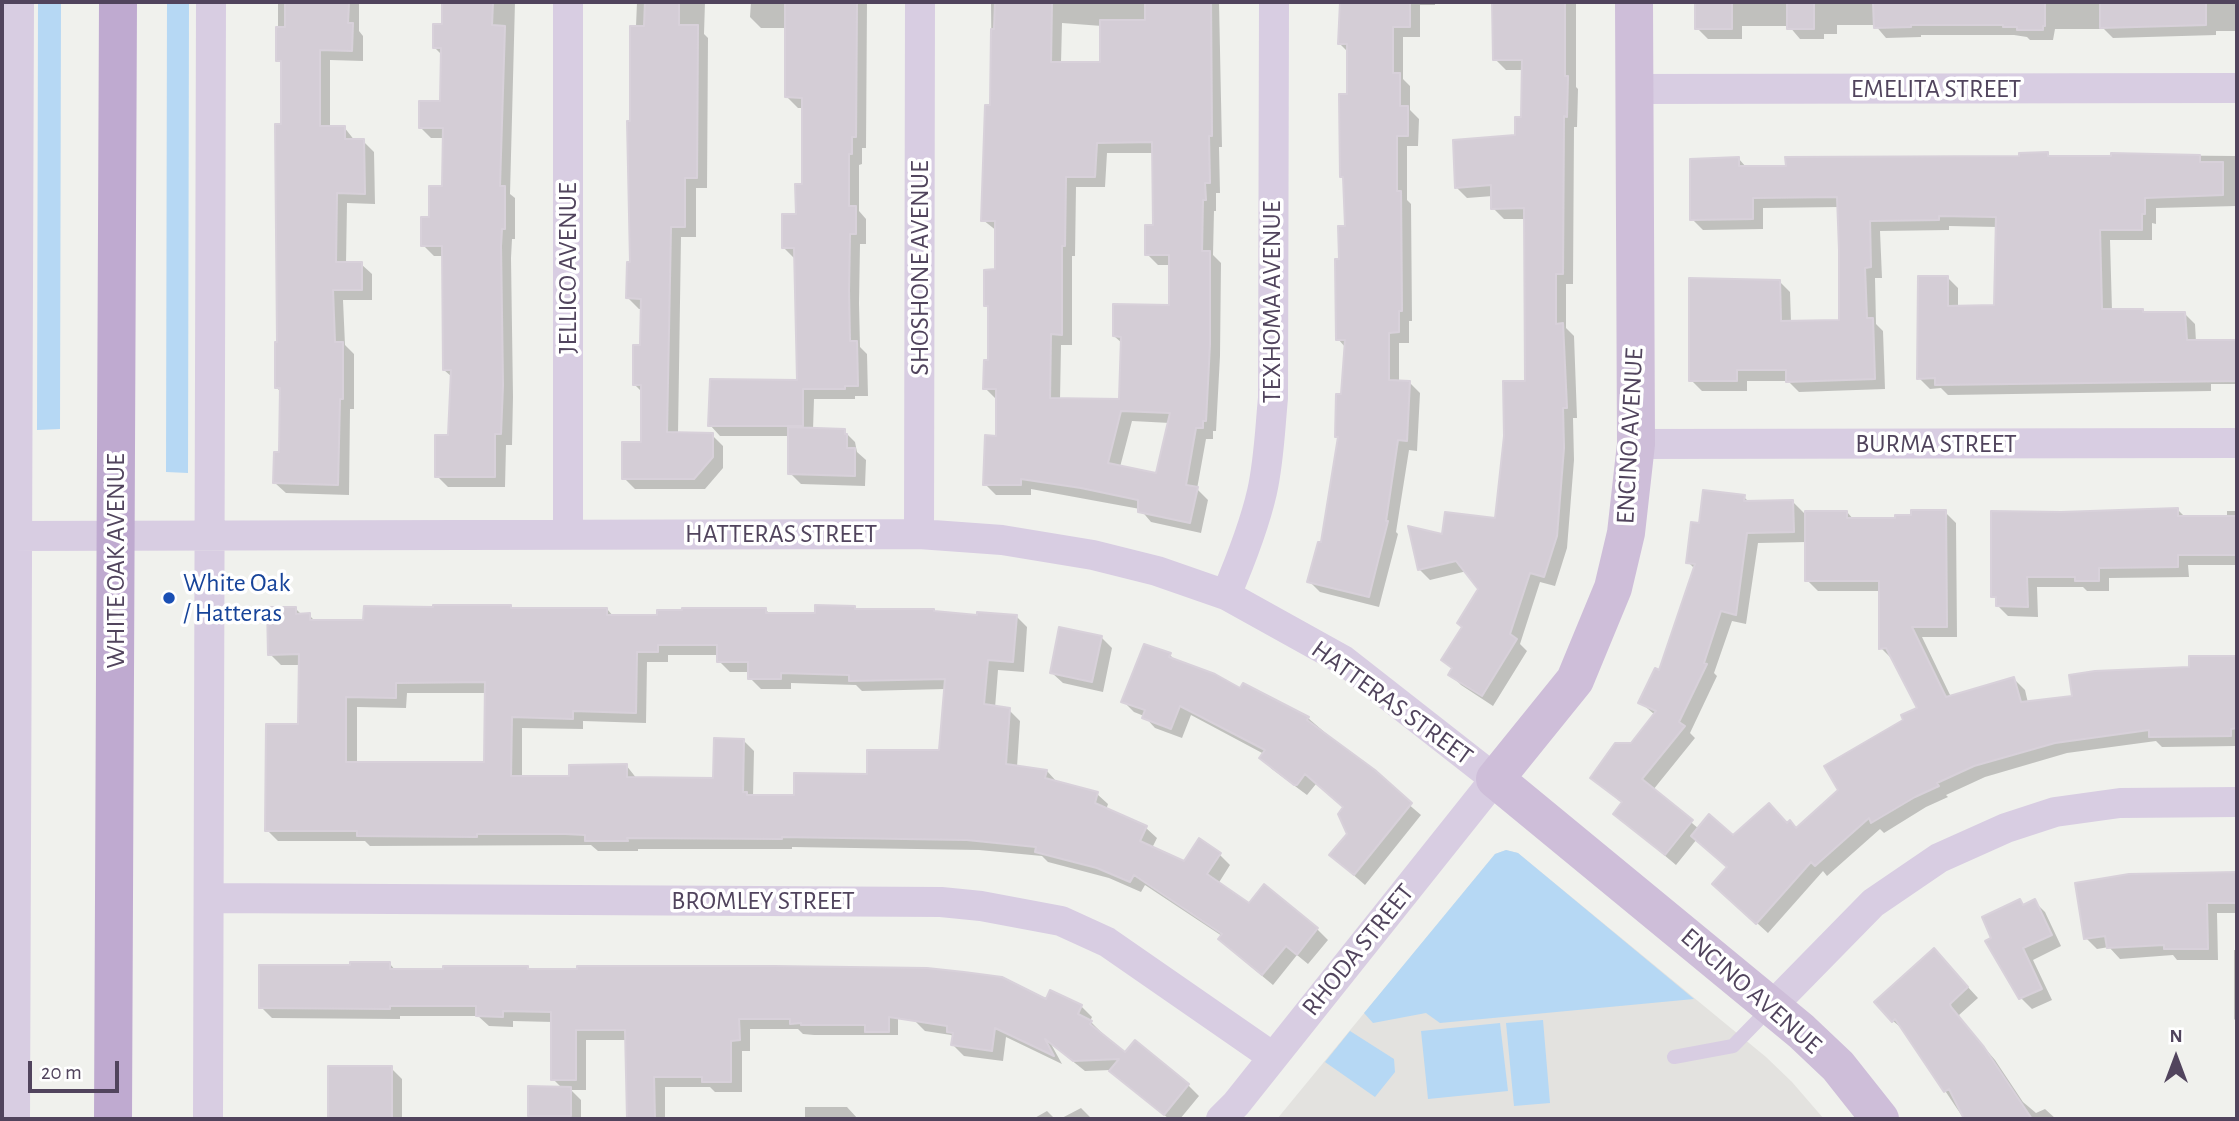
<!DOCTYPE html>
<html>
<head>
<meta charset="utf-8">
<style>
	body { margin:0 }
	#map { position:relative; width:2239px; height:1121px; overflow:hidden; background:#f0f1ed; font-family:"Alegreya Sans",sans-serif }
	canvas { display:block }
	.frame { position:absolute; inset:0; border:4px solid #51445d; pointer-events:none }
	.north { position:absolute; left:2141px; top:1023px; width:70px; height:70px; -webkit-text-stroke:5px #fff; paint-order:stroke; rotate:0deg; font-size:19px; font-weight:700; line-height:28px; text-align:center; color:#51445d }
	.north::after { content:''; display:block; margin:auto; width:24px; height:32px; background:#51445d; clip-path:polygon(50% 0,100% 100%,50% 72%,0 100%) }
	.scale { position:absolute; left:28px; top:1061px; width:91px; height:32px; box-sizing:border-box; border:4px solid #51445d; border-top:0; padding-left:9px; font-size:21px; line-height:24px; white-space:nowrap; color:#51445d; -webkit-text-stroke:5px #fff; paint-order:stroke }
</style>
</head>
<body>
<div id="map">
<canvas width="2239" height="1121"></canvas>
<div class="frame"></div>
<div class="north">N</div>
<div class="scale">20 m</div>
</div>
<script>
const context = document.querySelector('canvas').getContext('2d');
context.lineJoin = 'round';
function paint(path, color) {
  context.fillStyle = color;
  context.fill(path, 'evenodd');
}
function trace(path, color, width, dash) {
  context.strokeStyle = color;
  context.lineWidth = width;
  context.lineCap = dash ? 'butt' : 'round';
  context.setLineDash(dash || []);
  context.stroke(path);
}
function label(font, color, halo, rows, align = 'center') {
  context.font = font + ' "Alegreya Sans",sans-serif';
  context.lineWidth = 7;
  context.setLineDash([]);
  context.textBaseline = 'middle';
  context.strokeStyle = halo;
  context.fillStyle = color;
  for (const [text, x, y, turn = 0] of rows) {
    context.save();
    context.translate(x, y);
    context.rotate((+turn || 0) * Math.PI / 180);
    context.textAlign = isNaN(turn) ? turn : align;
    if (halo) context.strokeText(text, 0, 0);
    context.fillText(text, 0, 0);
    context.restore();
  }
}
paint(new Path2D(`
	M1506,850l12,3 248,204 26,25 32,37h-547l218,-265z`), '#e3e2df');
paint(new Path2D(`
	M38,2h23l-1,427 -23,1z
	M167,2h22l-1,471 -22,-1z
	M1506,850l12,3 176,146 -254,24 -14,-10 -53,10 -9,-10 131,-159z
	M1543,1020l7,83 -36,3 -8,-83z
	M1500,1023l8,68 -80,8 -7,-68z
	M1350,1031l44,28 1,13 -20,25 -50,-35z`), '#b6d8f4');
paint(new Path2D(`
	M278,2h81v29l4,5v25l-33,-1v68l14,-1 11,14h8l11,11 1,52 -28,-1 -1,61h15l11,10v26h-29l2,45 9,9v55h-4l-1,86 -63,-2 -11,-10 6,-30 1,-60 -6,-6 6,-261v-62l-4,-4z
	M444,2h71l-5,192 5,4v41h-3l-1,19 2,139 -1,48h-6l-1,42h-57l-11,-11 13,-39 2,-60 -8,-7v-114h-10l-11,-11 21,-58v-49h-13l-11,-11 22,-24 1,-47 -9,-9 9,-21z
	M637,2h68l-1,32 4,4 -1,150h-11v49h-15l-3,197 34,1 11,11v22l-18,21h-70l-11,-11 19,-34v-51l-9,-9 8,-37v-38h-3l-11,-11 4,-34v-142z
	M751,2h116l-1,146h-4v16l-3,1v46l7,8v25h-6l-1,59 1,44 7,7 1,42h-13v3h-41l-1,31 31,1 11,11 2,10 9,8 -1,26 -64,-2 -11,-11v-37h-70l-10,-11 89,-43 -5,-124 -11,-11 14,-32 7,-29v-78h-6l-11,-11v-69h-26l-11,-11z
	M991,2h228l3,145h-3l1,46h-4v18h-2l-1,44 8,8 -1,93 -4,75h-3v8h-7l-9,50 11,11 -7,33 -50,-11 -11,-13 -109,-20v6h-35l-11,-11 12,-46 -1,-39 -11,-11 4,-26v-53l-3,-3 11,-36v-39l-14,-11 9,-113zM1062,23l40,3v37h-41zM1107,153h47l1,73 -8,28 11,11h13v42l-57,29 9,8 -2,57 -61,-1 1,-55h11v-89h3l1,-69h29zM1132,421l38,2 -13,52 -37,-8z
	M1342,2h93v3h-15v32h-17v42l7,7v24l9,9 -1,27h-11v54l4,4 1,117h-3v22h-10v39h10l11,11 -3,58 -8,-1 -13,82 2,2 -19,73 -59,-15 -11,-11 13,-37 18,-105 6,-91 -8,-9 3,-78 6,-34 -2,-47 -4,-4 8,-80v-43l-9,-9z
	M1493,2h83v85l2,2 -1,38h-3l-1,157h-7v44l8,8 3,82h-4l1,42 -7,88 -12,38 -15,-4 -20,62 7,7 -34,55 -32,-21 -11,-11 3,-4 -9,-10 20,-32 16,-39 -13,-18 -37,9 -11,-11 25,-33 53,-16 29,-138v-163h-22l-11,-11v-12l-26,2 -11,-11 61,-50 6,-19 1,-48h-18l-11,-11z
	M1697,2h540v29h-21v4l-103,3 -9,-9h-49l-2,11h-23l-3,-3 -13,-2h-93v2l-35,1 -11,-13h-38v9h-13v5h-24l-11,-13h-47v13h-34l-11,-11z
	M2047,154l4,4h62v-3l124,1v50l-81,2v16l-4,-1v17h-42l2,71 33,3 39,-1 11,11 1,18h41v42h-26v7l-263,4 -7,-7 -11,1 -11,-11 28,-101 11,11v20l38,-1 2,-80 -49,-1v4l-69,1 2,47h-7l1,46 7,7 2,58 -86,3 -11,-11h-41v10h-45l-11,-11 88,-99 11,11 1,30h50l-2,-115 -76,1v21l-60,1 -11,-11 46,-61 9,10 274,-11z
	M1744,497l6,6 43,-1 14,14 40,-4 7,8h43l48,-8 11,11 1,114h-35l29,60 63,-18 11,11 3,13 46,-5 117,-29v-11l46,-1v89l-75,1 -6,-6 -89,12 -82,24 -39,18 2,2 -22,10 -42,26 -4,-4 -53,47 -4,-5 -55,62 -42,-38 3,-27 -32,-29 -21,26 -61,-51 8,-10 -31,-26 40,-33 23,-30 -15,-13 20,-29 35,-104 -7,-7 13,-37zM1807,542v38l11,11h63v57l11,11 28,49 -80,82 -44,40 -9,-5 -54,12 -34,-8 -46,-39 42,-52 -5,-5 27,-57 -3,-3 18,-52 14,3 12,-81z
	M2177,509l8,8h42v-6h10v54h-49l1,12 -80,1v13h-22l-4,-4h-46l1,30 -30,-1 -11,-11v-5l-4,-4 68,-82z
	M510,607l3,3 94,-1 7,8 152,-7 5,5h46l38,-8 3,3 158,6 11,11 -3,45 -26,-2 -3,38 14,2 11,11 -3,46 30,4 10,11 40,12 11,10 -2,6 40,18 11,10 -5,10 32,15 35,-9 11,11 -12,19 32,21 67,24 11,11 -20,24 -11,-9 -24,30 -42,-35 -9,-14 -77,-51 -4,7 -32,-14 -61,-16 -6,-6 -63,-6 -187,-3v2h-154v2h-40l-7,-6 -221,1 -5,-5h-87l-11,-11 33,-104v-61h-19l-11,-11 25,-46 7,7h7l7,7h49zM668,655h51v6l11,11h20v6l11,11h30v-6l65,2 6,6 84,-2 -6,63 -145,45h-42l1,-46 -11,-11 -29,40 -77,-1 -11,-14 -55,13h-49v-50l61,1v-8l63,2 1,-61h21zM407,693h80l-1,70 -129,1v-57l49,1z
	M1101,637l11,11 -9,44 -40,-9 -11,-10z
	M1170,655l7,7 131,56 113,97 -56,70 -22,-19 6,-32 -4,-26 -29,-24 -9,11 -35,-26 -11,-11 3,-4 -73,-39 -9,23 -27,-10 -11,-12 -10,-4 -11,-11z
	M2237,873v40h-20l1,47h-41l-4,-5 -53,4 -11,-12 -12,2 -11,-11 43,-62z
	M2020,901l4,5 10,-5 11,11 16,34 -28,14 19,40 -20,9 -11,-11z
	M2234,950h3v72l-3,-3z
	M1944,961l34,37 -19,17 2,5 34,40 28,42 13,11 9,-4 11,10h-92l-59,-88 -12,-10z
	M390,964l6,7 131,-4 3,4 368,9v55h-84l-11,-1 -5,-5h-48v22h-8v41h-27l-5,-5h-45v32h-36l-2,-79h-41v50h-15l10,10v19h-51v-31l33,1 -10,-10v-57l-40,-1v6l-24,-1 -11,-10h-78v3l-128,-1 -11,-11 91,-41z
	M1047,1002l34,4 11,11 -2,4 12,12 -1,2 24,20 63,30 11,11 -19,23h-11l-58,-49 -26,1 -34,-27 11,20 -56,-27 -3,24 -39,-5 -11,-11 1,-8 -3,-2 -26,-4 -11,-11z
	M330,1068h61l11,11v40h-72z
	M805,1107h42l11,12h-53z
	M1081,1108l11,11h-32z
	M1047,1111l8,8h-22z`), '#0003');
const building = new Path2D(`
	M285,2h64l-1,21h5l-1,28 -32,-1v76h25v13h19l1,55 -28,-1 -1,69h26v28h-29l2,52h8v57h-3l-2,86 -65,-2 1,-31h5l1,-64h-5v-46h2l-2,-218h6v-63h-5v-34h9z
	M442,2h51l-1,23 13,1 -5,160h5v43h-3l-1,17 2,139 -2,49h-6v43h-60v-42h13l3,-65h-8l-1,-124h-21v-29h8v-31h13l1,-58h-24v-27h21l1,-53h-8v-24h9z
	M645,2h34v23h19l-1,153h-12v49h-14l-4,205 46,1v24l-19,22h-72v-37h19v-57h-8v-40h7l1,-46 -15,-1 1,-36h3l-3,-141h3v-95h14z
	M785,2h72l-1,135h-4v17h-3v52h7v28h-6l-1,57 1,50h7l1,45h-13v3h-42v37h-95l2,-47 87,1 -3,-132h-12v-34h14l-1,-30h7v-86l-17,-1z
	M995,2h57l-1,60h49v-42h45v-18h66l1,134h-3l1,47h-5l1,17h-3l-1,51h8v93l-4,77h-3v7h-7l-10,57 12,2 -8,36 -52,-11v-12l-57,-12 -60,-9v6h-38l2,-50 11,1v-47h-13l1,-29h4v-54h-4v-36l11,-1v-48h-14l4,-116h5l1,-76h3zM1152,142l1,83h-8v30h24v50l-56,-1v32l8,1 -2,62 -69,-1 1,-64 11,1v-89h3l1,-69h29l2,-34zM1121,411l49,2 -14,60 -48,-10z
	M1340,2h70v25h-17v46h7v33h8v30h-11v55h4l1,120h-3v21l-10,1v47l21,1 -3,60 -9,-1 -12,81h2l-19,76 -62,-15 11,-40h3l17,-105h-3l1,-43h5l4,-54h-9l-1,-81h4l-1,-33h7l-2,-49h-3l-1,-83h8v-50h-9z
	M1492,2h73v74h3l-1,41 -3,-1 -1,158h-7v50l7,-1 4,85h-4l1,40 -7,88 -13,41 -14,-4 -20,61 7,5 -35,57 -34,-21 4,-7 -11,-8 21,-33 -5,-4 21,-34 -22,-28 -38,9 -10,-44 34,8 3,-22 50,6 9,-82 -1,-55h22l-1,-173 -33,1v-24l-36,3 -2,-48 62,-5v-18h6l1,-57h-29z
	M1695,2h37v27h-37z
	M1787,2h27v27h-27z
	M1873,2h172v24h-2v4h-26v-3h-14v-2h-92v2l-37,1z
	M2100,2h106v23l-106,3z
	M2048,152v4h63v-3l89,2v7h23v33l-78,3v16h-3v16h-42l2,79h41v3h42l2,28h50v41l-302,4v-7l-18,1 1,-103h30v30l46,-1 2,-88 -57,-1v4l-69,1 1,46 -6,1 2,50h6l2,61 -89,3v-12h-49v11h-48v-103l91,2 1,41 58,-1v-70l-2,-53 -84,1v21l-63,1v-61l49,-2v9h47l-1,-9 234,-1v-3z
	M788,427l57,2v5h2v14h8v28l-67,-2z
	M1703,490l42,5 -1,6 49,-1 1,32 -47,1 -11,82 -15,-4 -17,52 3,1 -28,58 6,4 -43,53 51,41 -28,35 -52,-41 9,-12 -32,-24 25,-35h16l25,-32 -18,-8 17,-35 4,2 36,-106 -9,-1 5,-41 8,1z
	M2178,508v8h59v39h-59v12l-79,1v13h-24v-4h-48l1,30 -32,-1v-9h-5v-86l70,1z
	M1911,510h35l1,117h-35l34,70 68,-20 7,25 51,-6 -3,-21 26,-4 94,-4v-11h48v72l-6,1v7l-82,1v-7l-94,13 -81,23 -37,17 2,3 -24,11 -44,26 -2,-5 -54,48 -4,-4 -55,62 -44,-40 15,-17 -36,-31 18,-22 24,21 36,-32 18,20 3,-3 6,8 42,-38 -14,-24 79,-46 -2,-5 16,-7 -31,-60 -7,1v-68h-74v-70h42v7h48v-3h16z
	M433,605h78v3h96v7h50v-5h25v-2h84v5h49v-8l40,1v3h79v2l43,4v-3l40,3 -4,47 -25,-2 -4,44 26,4 -4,56 41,6 -2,8 53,14 -3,11 52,23 -7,15 44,20 15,-23 22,15 -14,21 42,29 15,-19 54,44 -21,27 -11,-9 -24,29 -44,-36 4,-5 -88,-59 -4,7 -33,-14 -62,-16 1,-5 -69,-7 -185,-3v2l-155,-1 1,3h-43v-6l-19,-1h-89v3l-120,-1v-5h-92l1,-107h32l1,-70 -31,1 -1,-48h29v7l14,-1v7h53l1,-14 69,1zM658,645h59v17h31v17h33v-6l68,2v6l96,-2 -6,71h-72v24l-73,-1v22h-47v-3h-4l1,-53 -30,-1 -1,40 -86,-1v-13l-58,1v11h-58l1,-59 61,2v-8l63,2 1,-61h21zM485,682l-1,80h-138v-65l50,1v-15z
	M1059,627l43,9 -10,46 -42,-9z
	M1144,644l27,9 -2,4 46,17 25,14 3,-5 66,34 -2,3 68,50 37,33 -58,72 -25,-20 18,-21 -9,-20 5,-7 -38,-33 -8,11h-3l-35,-27 6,-8 -85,-44 -9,23 -29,-11 3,-8 -24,-8z
	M2237,872v31h-30l1,46h-44v-4l-57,3 -2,-12 -21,3 -9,-56 54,-9z
	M2020,899l3,6 12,-6 17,36 -29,13 19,41 -23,10 -34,-58 6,-3 -9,-21z
	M1934,948l34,39 -18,17 1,3 33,40 48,72h-68l-15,-30 -5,3 -49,-73 -3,3 -18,-20z
	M350,962h40v7h53v-3h85v3h49v-3h197l153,2 37,4 38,5 44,22 4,-9 32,15 -4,9 14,7 -2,3 35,28 10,-12 54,44 -25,31 -55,-44 10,-12 -46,2 -28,-22 9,17 -59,-28 -3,23 -41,-6 2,-12 -6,-1v-6l-58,-9v15h-24v-7h-64v-2l-11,1v-5h-51l1,21 -9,1v41h-29v-5h-48l1,42h-28l-2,-89h-49v50h-25v-68l-48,-1v6l-27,-1v-10h-86v3l-131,-1v-43h91z
	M328,1066h64v53h-64z
	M528,1086l43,1v29h-43z`);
paint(building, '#d4cdd6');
trace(building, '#d8d1da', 2);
trace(new Path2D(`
	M1674,1057l59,-11 38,-39`), '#d8cde2', 14);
trace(new Path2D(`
	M1634,89l603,-1
	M1636,444l601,-1
	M919,534l1,-532
	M568,535v-533
	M2,536l917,-2 83,6 91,15 64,16 69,24 117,65 152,119 -259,325 -15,15
	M1226,595c14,-33 28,-68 36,-103 7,-31 8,-63 11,-94l1,-396
	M210,898l731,4 40,4 80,15 46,21 166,115
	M1772,1006l101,-103 66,-45 67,-30 49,-16 65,-9 117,-1
	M15,1119l4,-1117
	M208,1119l3,-1117`), '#d8cde2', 30);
trace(new Path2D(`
	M1634,2l2,442 -10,89 -13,55 -38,92 -80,99 306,252 37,35 42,53`), '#cebed9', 38);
trace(new Path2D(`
	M113,1119l5,-1117`), '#bfaad0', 38);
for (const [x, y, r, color] of [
	[169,598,7,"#1a4fb4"]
]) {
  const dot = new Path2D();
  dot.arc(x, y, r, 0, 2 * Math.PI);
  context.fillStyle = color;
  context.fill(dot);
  trace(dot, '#fff', 2.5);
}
label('26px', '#51445d', '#fff', [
	["EMELITA STREET",1936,89],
	["JELLICO AVENUE",568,268,-90],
	["SHOSHONE AVENUE",920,268,-90],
	["TEXHOMA AVENUE",1272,302,-90],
	["ENCINO AVENUE",1630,436,-87],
	["BURMA STREET",1936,444],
	["HATTERAS STREET",781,534],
	["WHITE OAK AVENUE",116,561,-90],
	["HATTERAS STREET",1392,703,36],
	["BROMLEY STREET",763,901],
	["RHODA STREET",1358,950,-51],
	["ENCINO AVENUE",1751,991,41]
]);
label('26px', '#164399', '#fff', [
	["White Oak",183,583],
	["/ Hatteras",183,613]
], 'left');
</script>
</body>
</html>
